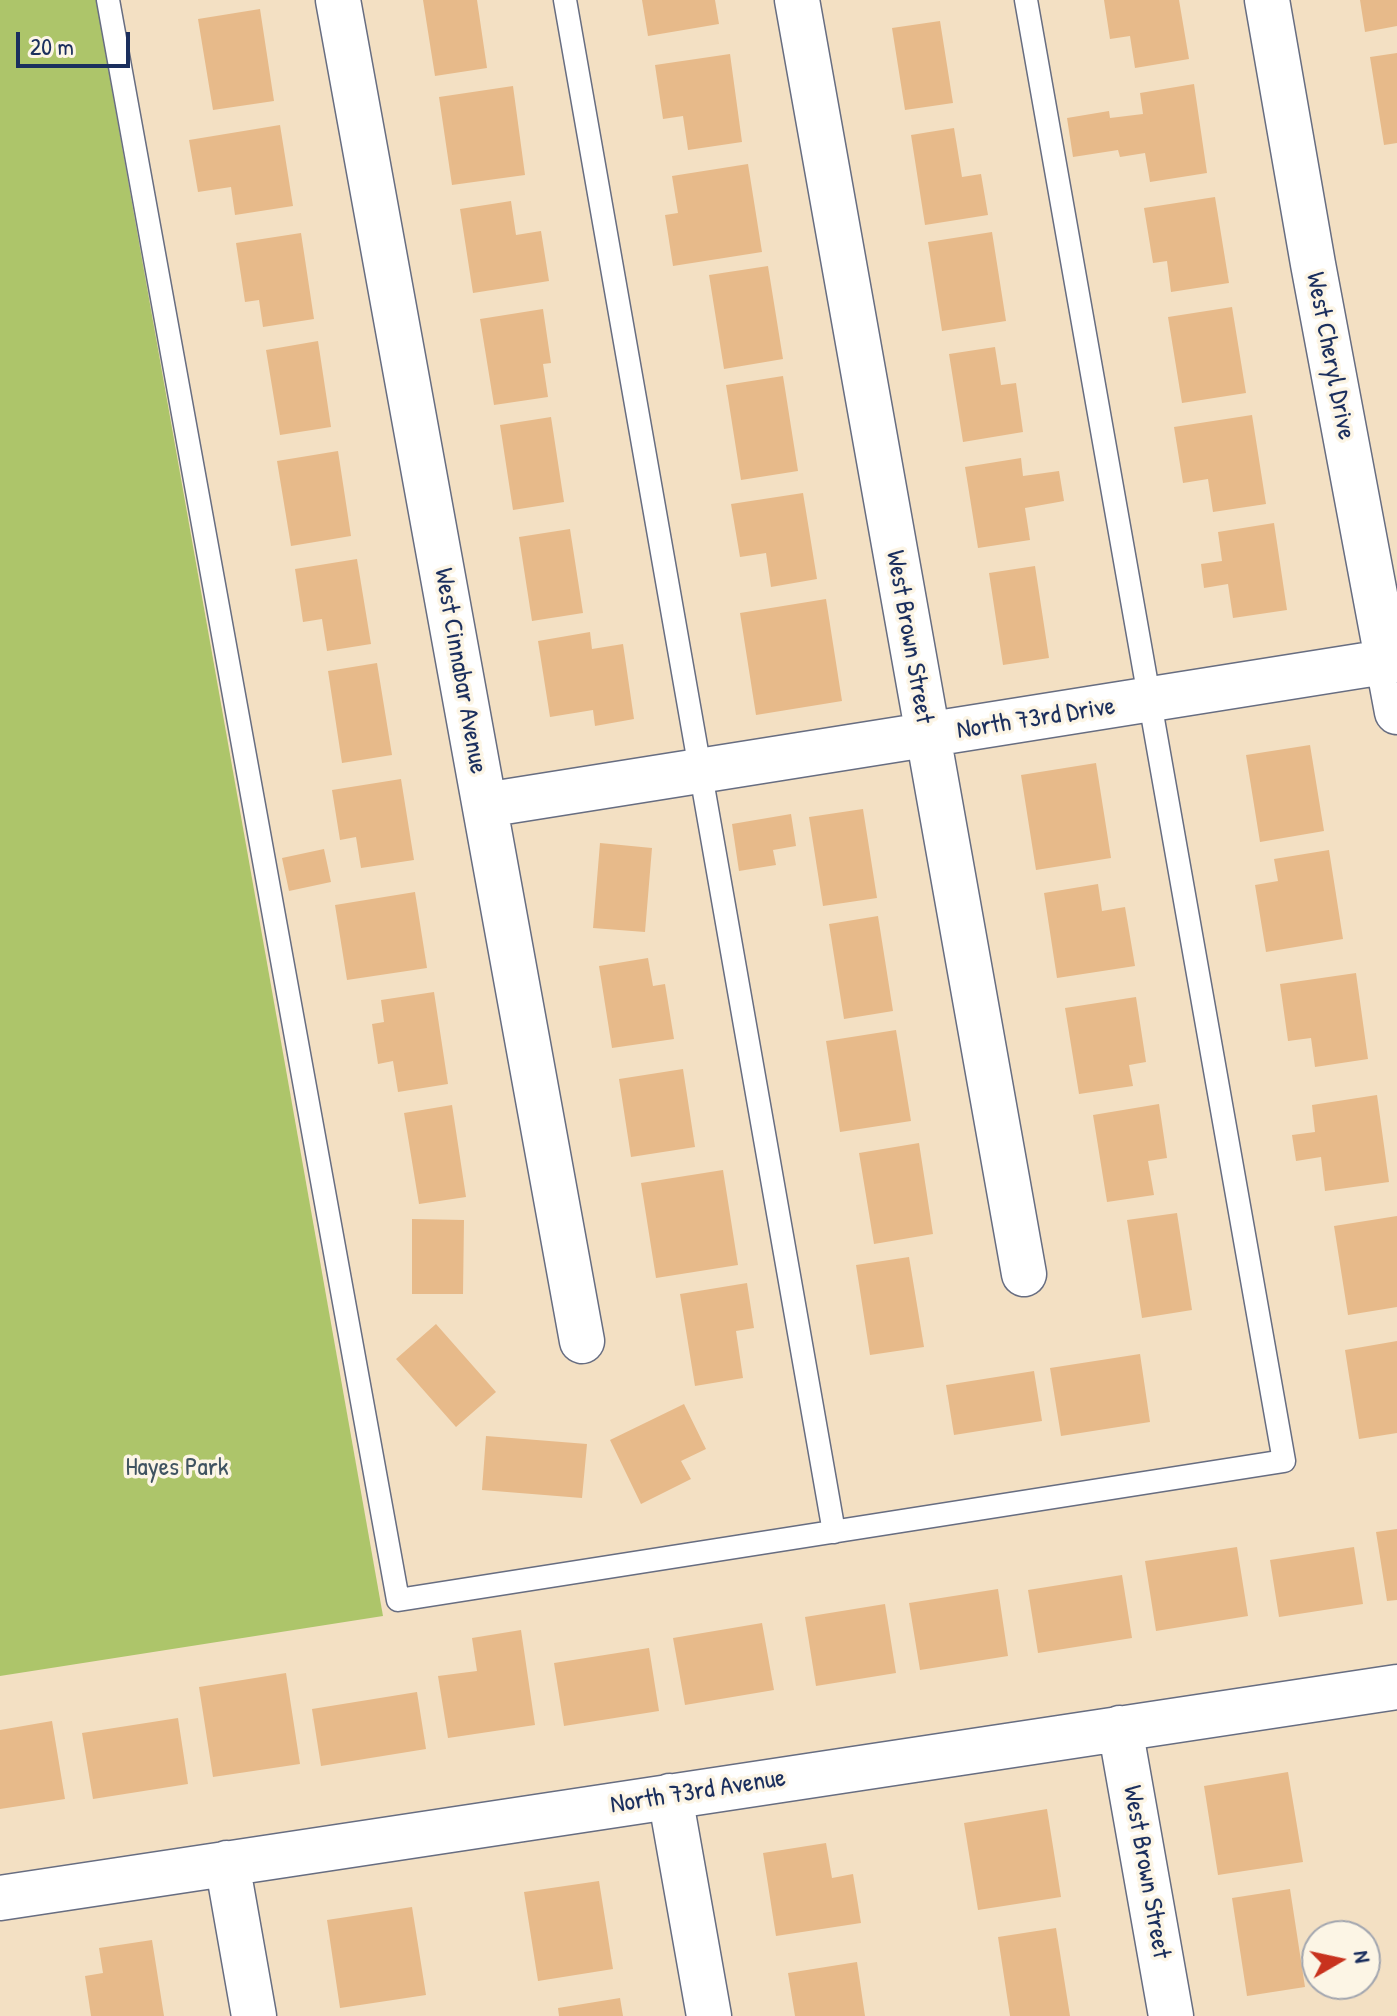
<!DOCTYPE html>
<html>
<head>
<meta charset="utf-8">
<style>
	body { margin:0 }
	#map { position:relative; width:1397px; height:2016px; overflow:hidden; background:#f3e0c3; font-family:"Patrick Hand",sans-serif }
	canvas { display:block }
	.north { position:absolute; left:1301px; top:1920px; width:80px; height:80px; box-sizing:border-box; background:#fcf5e5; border:2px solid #a2a6af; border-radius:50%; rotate:81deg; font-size:22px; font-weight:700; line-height:32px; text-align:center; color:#1b2f5e }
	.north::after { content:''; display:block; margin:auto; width:28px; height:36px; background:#c8321e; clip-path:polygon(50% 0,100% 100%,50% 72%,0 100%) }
	.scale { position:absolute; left:16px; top:32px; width:114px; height:36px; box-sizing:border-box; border:4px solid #1b2f5e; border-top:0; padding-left:10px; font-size:24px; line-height:28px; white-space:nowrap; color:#1b2f5e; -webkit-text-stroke:6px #fcf5e5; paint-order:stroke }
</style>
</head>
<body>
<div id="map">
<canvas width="1397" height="2016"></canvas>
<div class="north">N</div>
<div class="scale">20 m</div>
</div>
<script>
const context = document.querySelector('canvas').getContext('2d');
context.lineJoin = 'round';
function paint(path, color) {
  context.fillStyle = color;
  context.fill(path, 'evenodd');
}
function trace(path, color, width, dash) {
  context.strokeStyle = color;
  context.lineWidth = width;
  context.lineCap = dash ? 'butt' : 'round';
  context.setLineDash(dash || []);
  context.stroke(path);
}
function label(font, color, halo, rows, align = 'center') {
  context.font = font + ' "Patrick Hand",sans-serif';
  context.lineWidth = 7;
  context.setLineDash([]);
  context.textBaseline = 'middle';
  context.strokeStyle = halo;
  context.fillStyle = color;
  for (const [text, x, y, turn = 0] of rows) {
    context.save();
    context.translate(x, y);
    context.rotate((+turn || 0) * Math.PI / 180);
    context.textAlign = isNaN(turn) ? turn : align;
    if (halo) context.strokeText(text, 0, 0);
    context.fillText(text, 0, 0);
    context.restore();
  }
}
paint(new Path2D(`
	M0,0h96l287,1616 -383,60z`), '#adc56a');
paint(new Path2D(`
	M423,0h54l10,68 -52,8z
	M642,0h73l4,24 -71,12z
	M1104,0h75l10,59 -54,9 -5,-32 -20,3z
	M1360,0h37v26l-32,6z
	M260,9l14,92 -61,9 -15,-91z
	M940,21l13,82 -48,7 -13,-82z
	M1397,53v90l-13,2 -14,-88z
	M730,54l12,88 -54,8 -5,-34 -20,3 -8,-54z
	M1194,84l13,89 -57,9 -5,-29 -25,4 -2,-7 -45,7 -6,-39 42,-7 1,7 33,-4 -3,-21z
	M513,86l12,89 -73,10 -13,-88z
	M280,125l13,81 -58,9 -4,-28 -33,5 -9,-52z
	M954,128l8,49 19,-3 7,41 -63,10 -14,-90z
	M748,164l14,88 -89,14 -8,-51 13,-2 -6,-37z
	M1215,197l14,86 -58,9 -4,-31 -14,2 -9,-55z
	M511,201l5,34 25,-4 8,50 -76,12 -13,-84z
	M992,232l14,89 -64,10 -14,-89z
	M301,233l13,86 -51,8 -4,-27 -14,2 -9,-59z
	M768,266l15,93 -59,10 -15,-94z
	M1232,307l14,86 -64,10 -14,-86z
	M543,309l8,54 -8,1 5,33 -54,8 -14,-86z
	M318,341l13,86 -51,8 -14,-85z
	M995,347l6,38 15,-2 7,49 -60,10 -14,-88z
	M783,376l15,95 -57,9 -15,-95z
	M1252,415l14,89 -53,8 -5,-33 -25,4 -9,-56z
	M551,417l13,85 -51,8 -13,-85z
	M338,451l13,85 -60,10 -14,-85z
	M1021,458l2,18 36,-5 5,30 -39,7 5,32 -52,8 -13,-81z
	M803,493l14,86 -46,8 -5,-34 -26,4 -9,-53z
	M1274,523l13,87 -54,8 -5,-34 -24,4 -3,-24 21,-3 -4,-29z
	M570,529l13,84 -51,8 -13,-84z
	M357,559l14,85 -44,7 -5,-32 -19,3 -8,-53z
	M1035,566l14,92 -46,7 -14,-92z
	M826,599l16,102 -86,14 -16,-102z
	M590,632l2,17 31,-5 11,75 -39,7 -2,-16 -43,7 -12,-76z
	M377,663l15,92 -50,8 -14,-92z
	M1310,745l14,86 -64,11 -14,-87z
	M1096,763l15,95 -75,12 -15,-95z
	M401,779l13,81 -53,8 -5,-31 -16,3 -8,-50z
	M863,809l14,89 -54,8 -14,-89z
	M791,814l5,32 -23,4 3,15 -37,6 -7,-47z
	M600,843l52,5 -7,84 -52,-4z
	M324,849l7,33 -42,9 -7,-33z
	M1329,850l14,89 -77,13 -11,-67 23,-4 -4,-22z
	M1098,884l4,27 23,-4 10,59 -78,12 -13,-85z
	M415,892l12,76 -80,12 -12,-75z
	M878,916l15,95 -49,8 -15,-95z
	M648,958l5,28 12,-2 9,55 -62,9 -13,-82z
	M1356,973l12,86 -53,8 -4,-29 -23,3 -8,-57z
	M434,992l14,92 -50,8 -5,-31 -15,3 -6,-40 12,-2 -3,-22z
	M1136,997l10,65 -17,3 4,21 -54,8 -14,-86z
	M896,1030l15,91 -71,11 -14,-91z
	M683,1069l12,78 -64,10 -12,-78z
	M1377,1095l12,87 -64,9 -4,-34 -25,4 -4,-26 23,-3 -3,-27z
	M1159,1104l8,54 -19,3 6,34 -47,7 -14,-87z
	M452,1105l14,92 -47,7 -15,-91z
	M919,1143l14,91 -59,10 -15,-91z
	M723,1170l15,95 -82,13 -15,-95z
	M1177,1213l15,97 -50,8 -15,-98z
	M1397,1216v91l-49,8 -14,-89z
	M412,1219l52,1 -1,74h-51z
	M909,1257l15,90 -54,8 -14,-90z
	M747,1283l7,45 -18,3 7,47 -48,8 -15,-92z
	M436,1324l60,68 -40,35 -60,-68z
	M1397,1341v92l-38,6 -14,-89z
	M1140,1354l10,68 -89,14 -11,-68z
	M1034,1371l8,50 -88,14 -8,-50z
	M684,1404l22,45 -25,12 10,18 -50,25 -31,-64z
	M486,1436l101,8 -5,54 -100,-8z
	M1397,1529v71l-10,1 -11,-69z
	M1237,1547l11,69 -92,15 -11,-70z
	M1354,1547l9,57 -84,13 -9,-57z
	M1122,1575l10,63 -94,15 -10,-63z
	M998,1589l10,67 -88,14 -11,-67z
	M885,1604l11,69 -80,13 -11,-69z
	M762,1623l12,67 -89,15 -12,-67z
	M521,1630l14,95 -87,13 -10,-62 39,-5 -5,-33z
	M649,1648l10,63 -95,15 -10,-63z
	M286,1673l14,91 -87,13 -14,-90z
	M417,1692l9,57 -105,17 -9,-57z
	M178,1718l10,66 -95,15 -11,-66z
	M52,1721l13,78 -65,10v-79z
	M1288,1772l15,90 -85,13 -14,-89z
	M1047,1809l14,88 -83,13 -14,-87z
	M826,1843l6,35 21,-4 8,49 -85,13 -13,-83z
	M599,1881l14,88 -75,12 -14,-89z
	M1290,1889l15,98 -58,9 -15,-98z
	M412,1907l14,88 -86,13 -13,-88z
	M1056,1928l14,88h-60l-12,-79z
	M152,1940l12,76h-73l-6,-40 18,-3 -4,-25z
	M857,1962l8,54h-70l-7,-43z
	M620,1998l3,18h-64l-1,-8z`), '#e7ba8a');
const service = new Path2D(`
	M108,0l290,1600 886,-139 -258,-1461
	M565,0l269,1532`);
const minor = new Path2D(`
	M338,0l244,1341
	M797,0l227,1274
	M1267,0l46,264 84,448
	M485,805l912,-145
	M1120,1728l51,288
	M670,1796l39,220
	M227,1863l27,153
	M0,1898l1397,-211`);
trace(service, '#676d81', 25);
trace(minor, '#676d81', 47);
trace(service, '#fff', 22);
trace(minor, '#fff', 44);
label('26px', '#1b2f5e', '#fcf5e5', [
	["West Cheryl Drive",1330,356,79],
	["West Brown Street",909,637,80],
	["West Cinnabar Avenue",460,671,80],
	["North 73rd Drive",1036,719,-9],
	["North 73rd Avenue",698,1792,-9],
	["West Brown Street",1146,1872,80]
]);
label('26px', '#405461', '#fcf5e5', [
	["Hayes Park",177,1468]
]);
</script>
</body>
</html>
